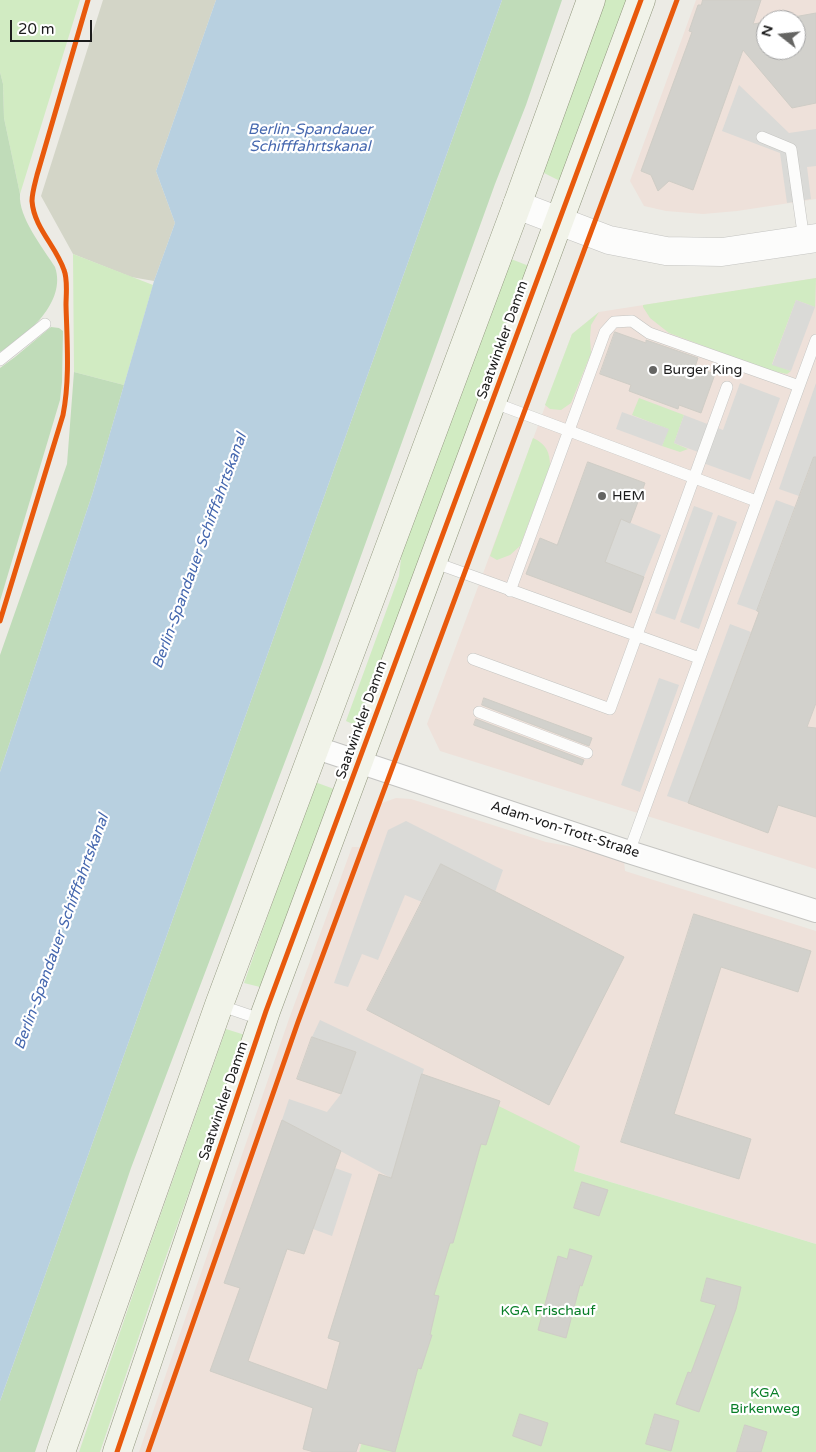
<!DOCTYPE html>
<html>
<head>
<meta charset="utf-8">
<style>
	body { margin:0 }
	#map { position:relative; width:816px; height:1452px; overflow:hidden; background:#ecebe5; font-family:"Varela Round",sans-serif }
	canvas { display:block }
	.north { position:absolute; left:756px; top:10px; width:50px; height:50px; box-sizing:border-box; background:#fff; border:1px solid #a5a5a5; border-radius:50%; rotate:286deg; font-size:14px; font-weight:700; line-height:20px; text-align:center; color:#1d1d1d }
	.north::after { content:''; display:block; margin:auto; width:18px; height:22px; background:#656563; clip-path:polygon(50% 0,100% 100%,50% 72%,0 100%) }
	.scale { position:absolute; left:10px; top:20px; width:82px; height:22px; box-sizing:border-box; border:2px solid #1d1d1d; border-top:0; padding-left:6px; font-size:15px; line-height:18px; white-space:nowrap; color:#1d1d1d; -webkit-text-stroke:4px #fff; paint-order:stroke }
</style>
</head>
<body>
<div id="map">
<canvas width="816" height="1452"></canvas>
<div class="north">N</div>
<div class="scale">20 m</div>
</div>
<script>
const context = document.querySelector('canvas').getContext('2d');
context.lineJoin = 'round';
function paint(path, color) {
  context.fillStyle = color;
  context.fill(path, 'evenodd');
}
function trace(path, color, width, dash) {
  context.strokeStyle = color;
  context.lineWidth = width;
  context.lineCap = dash ? 'butt' : 'round';
  context.setLineDash(dash || []);
  context.stroke(path);
}
function label(font, color, halo, rows, align = 'center') {
  context.font = font + ' "Varela Round",sans-serif';
  context.lineWidth = 4.5;
  context.setLineDash([]);
  context.textBaseline = 'middle';
  context.strokeStyle = halo;
  context.fillStyle = color;
  for (const [text, x, y, turn = 0] of rows) {
    context.save();
    context.translate(x, y);
    context.rotate((+turn || 0) * Math.PI / 180);
    context.textAlign = isNaN(turn) ? turn : align;
    if (halo) context.strokeText(text, 0, 0);
    context.fillText(text, 0, 0);
    context.restore();
  }
}
paint(new Path2D(`
	M696,0h120v199l-79,12 -34,3 -37,-3 -22,-5 -14,-25zM766,20h30v30h-30z
	M816,278v591l-376,-118 -13,-27 145,-390 27,-22z
	M396,798l15,1 135,43 44,8 34,11 1,10 191,60v313l-242,-73 -108,-80 -107,361h-220l150,-433 63,-172h9l14,-38 7,-6z`), '#eee1da');
paint(new Path2D(`
	M103,0h113l-60,171 19,52 -21,58 -23,-4 -58,-23 -32,-58z`), '#d3d5c7');
paint(new Path2D(`
	M0,0h80l-60,194 -16,-76 -1,-34 -3,-12z
	M605,0h23l-66,182 -20,-10z
	M73,254l80,31 -29,100 -50,-13z
	M511,259l18,7 -172,460 -11,-5 53,-145 3,-26z
	M816,278l-1,29 -19,-7 -24,64 19,7 -4,3 -19,-4 -99,-37 -19,-15 -7,-11v-2z
	M599,312l-8,13 -1,13 1,15 -20,50 -10,7 -11,-1 -5,-4 27,-71z
	M639,398l45,17 -10,28 14,6 -8,3 -18,-6 6,-17 -36,-14z
	M533,438c13,6 17,14 17,28l-30,80 -10,9 -13,5 -7,-4z
	M315,782l19,7 -74,198 -16,-4z
	M226,1029l19,6 -83,233 -62,184h-21l66,-193z
	M466,1090l114,56 -6,25 242,73v208h-457z`), '#d1ebc2');
paint(new Path2D(`
	M502,0h60l-36,105 -31,79 -173,480 -191,504 -96,284h-35v-51z
	M0,72l3,12 1,34 16,76c-2,23 23,54 35,73 12,35 -28,69 -55,85z
	M51,327l8,1 4,3 -1,51 -2,18 -60,201v-233l15,-11z
	M74,372l50,13 -31,107 -93,280v-117l67,-191z`), '#c0dcb9');
paint(new Path2D(`
	M739,85l50,48 27,-4v37l-9,1 4,32 -24,4 -7,-50 -58,-22z
	M796,300l19,7 -24,64 -19,-6z
	M740,383l40,15 -30,82 -47,-17 3,-8 -32,-12 10,-28 39,15z
	M816,383v85l-6,-2 -11,30 -20,-7z
	M622,412l47,17 -7,17 -46,-17z
	M776,500l19,7 -38,104 -20,-7z
	M694,506l19,7 -38,107 -20,-7z
	M718,515l19,7 -38,107 -19,-7z
	M621,519l40,16 -17,42 -39,-15z
	M730,624l21,8 -63,171 -21,-7z
	M659,678l20,7 -39,107 -19,-7z
	M406,821l97,49 -8,22 -73,10 -17,-7 -27,65 -16,-6 -14,33 -14,-4 54,-153z
	M320,1020l104,49 -33,109 -109,-58 7,-21 38,13 14,-18 15,-42 -44,-15z
	M335,1168l17,6 -20,62 -19,-7z`), '#dadad7');
paint(new Path2D(`
	M216,0h286l-502,1401v-629l93,-280 61,-211 21,-58 -19,-52z`), '#b8d0e0');
const building = new Path2D(`
	M703,0h58l-8,24 13,-2v28h30v-30h-19l39,-7v90l-24,5 -49,-58 -50,140 -24,-9 -11,10 -7,-16 -10,-4 51,-139 -3,-1 9,-26h3z
	M615,332l31,11v-3l52,18 -3,9 20,7 -14,39 -22,-8 -1,4 -49,-18 2,-6 -31,-11z
	M814,457h2v246l-9,24 9,1v89l-38,-12 -10,28 -80,-30 71,-191 -2,-1z
	M588,462l57,21 -15,40 -9,-4 -16,43 39,15 -13,36 -105,-39 14,-36 17,7z
	M484,698l108,40 -3,8 -107,-41z
	M476,719l108,41 -2,5 -108,-40z
	M441,864l183,93 -75,148 -182,-95z
	M694,914l117,37 -13,41 -77,-25 -47,147 77,25 -12,40 -118,-37z
	M312,1037l44,15 -15,42 -44,-15z
	M422,1074l78,27 -14,44 -5,-1 -28,99h-3l-16,52 5,1 -9,39h2l-11,34 -3,-1 -23,84 -36,-9 -3,9h-42l-11,-3 10,-41 -103,-37 30,-83 -16,-5 58,-163 59,31 -37,103 -17,-5 -39,112 79,29 13,-48 -12,-4 51,-164 12,4z
	M582,1182l26,8 -9,26 -25,-8z
	M570,1249l22,7 -10,30 -2,-1 -14,53 -28,-8 20,-74 9,3z
	M707,1278l34,9 -5,22 -37,103 -23,-8 12,-32 3,1 25,-68 -15,-4z
	M520,1414l28,9 -7,23 -28,-10z
	M655,1414l24,7 -8,30 -25,-7z
	M745,1425l22,7 -6,20h-24z`);
paint(building, '#d2d1cc');
trace(building, '#cfcdc6', 1);
const service = new Path2D(`
	M762,137l29,12 13,91
	M0,360l45,-36
	M492,402l264,99
	M433,562l266,96
	M510,591l95,-259 9,-10 18,-1 17,12 150,53
	M473,659l137,50 117,-322
	M479,712l108,41
	M629,852l187,-512
	M219,1005l44,15`);
const minor = new Path2D(`
	M314,747l315,105 187,59`);
const tertiary = new Path2D(`
	M517,205l92,35 57,11 56,1 94,-14`);
const secondary = new Path2D(`
	M61,1452l158,-447 298,-800 74,-205
	M117,1452l149,-441 375,-1011`);
trace(service, '#c4c4c1', 12);
trace(minor, '#c4c4c1', 24);
trace(tertiary, '#c4c4c1', 29);
trace(secondary, '#90967c', 29);
trace(service, '#fcfcfb', 11);
trace(minor, '#fcfcfb', 22);
trace(tertiary, '#fcfcfb', 28);
trace(secondary, '#f1f3e9', 28);
trace(new Path2D(`
	M0,621l63,-206c7,-36 4,-73 3,-110 0,-11 2,-25 -2,-35 -8,-24 -30,-42 -32,-69 0,-8 3,-18 5,-26l51,-175
	M117,1452l149,-441 375,-1011
	M148,1452l150,-430 379,-1022`), '#e8590c', 5);
for (const [x, y, r, color] of [
	[653,370,5,"#656563"],
	[602,496,5,"#656563"]
]) {
  const dot = new Path2D();
  dot.arc(x, y, r, 0, 2 * Math.PI);
  context.fillStyle = color;
  context.fill(dot);
  trace(dot, '#fff', 2);
}
label('14px', '#1d1d1d', '#fff', [
	["Saatwinkler Damm",503,340,-70],
	["Saatwinkler Damm",362,720,-70],
	["Adam-von-Trott-Straße",565,830,18],
	["Saatwinkler Damm",224,1101,-71]
]);
label('14px', '#1d1d1d', '#fff', [
	["Burger King",663,370],
	["HEM",612,496]
], 'left');
label('14px', '#087e27', '#fff', [
	["KGA Frischauf",548,1311],
	["KGA",765,1393],
	["Birkenweg",765,1409]
]);
label('italic 15px', '#4668af', '#fff', [
	["Berlin-Spandauer",310,130],
	["Schifffahrtskanal",310,147],
	["Berlin-Spandauer Schifffahrtskanal",200,551,-70],
	["Berlin-Spandauer Schifffahrtskanal",62,932,-70]
]);
</script>
</body>
</html>
